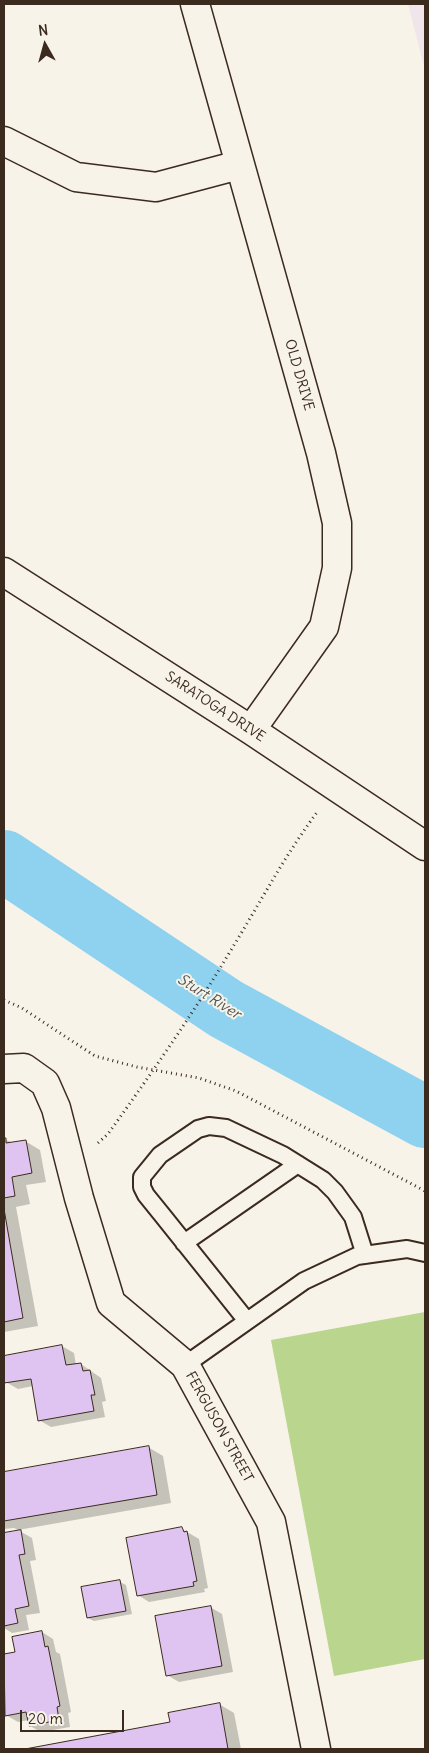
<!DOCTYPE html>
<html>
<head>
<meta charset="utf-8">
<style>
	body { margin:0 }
	#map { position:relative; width:429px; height:1753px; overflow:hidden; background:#f7f3e8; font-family:Delius,sans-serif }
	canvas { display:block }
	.frame { position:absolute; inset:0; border:5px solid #3b2a1e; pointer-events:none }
	.north { position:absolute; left:20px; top:20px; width:50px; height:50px; -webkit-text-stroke:4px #f7f3e8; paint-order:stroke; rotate:353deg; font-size:14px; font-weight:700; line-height:20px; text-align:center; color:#3b2a1e }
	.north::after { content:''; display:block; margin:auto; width:18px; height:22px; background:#3b2a1e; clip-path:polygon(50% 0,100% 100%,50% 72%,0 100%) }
	.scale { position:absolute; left:20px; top:1710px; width:104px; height:22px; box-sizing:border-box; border:2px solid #3b2a1e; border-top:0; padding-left:6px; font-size:15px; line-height:18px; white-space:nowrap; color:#3b2a1e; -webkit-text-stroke:4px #f7f3e8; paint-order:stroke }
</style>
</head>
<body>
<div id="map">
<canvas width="429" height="1753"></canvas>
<div class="frame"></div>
<div class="north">N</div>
<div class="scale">20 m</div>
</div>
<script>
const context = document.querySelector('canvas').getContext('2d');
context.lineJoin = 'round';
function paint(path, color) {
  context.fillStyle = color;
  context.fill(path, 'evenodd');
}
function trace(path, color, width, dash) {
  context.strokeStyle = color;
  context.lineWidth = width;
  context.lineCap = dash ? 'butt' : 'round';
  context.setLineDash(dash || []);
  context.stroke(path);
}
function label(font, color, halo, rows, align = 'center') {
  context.font = font + ' Delius,sans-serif';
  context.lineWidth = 4;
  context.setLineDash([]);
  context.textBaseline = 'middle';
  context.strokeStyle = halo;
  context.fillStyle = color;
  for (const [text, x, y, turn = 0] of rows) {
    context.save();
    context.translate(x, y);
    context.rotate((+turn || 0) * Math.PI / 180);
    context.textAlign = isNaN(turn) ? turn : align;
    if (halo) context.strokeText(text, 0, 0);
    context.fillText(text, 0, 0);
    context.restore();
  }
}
paint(new Path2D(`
	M408,4h17v66z`), '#f0e5eb');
paint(new Path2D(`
	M425,1312v347l-91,17 -63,-336z`), '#bad68e');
paint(new Path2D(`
	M4,1139l9,4 12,-2 15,9 6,32 -20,3 4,19 -14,3 22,119 -34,6z
	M62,1346l12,7 2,12 5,-1 20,14 5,23 -4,1 3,15 -54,10 -12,-7 -6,-34 -15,3 -14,-8v-24z
	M148,1447l15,9 8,47 -153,27 14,8 4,22 -6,1 10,52 -14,2 3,15 -17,3 -8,-5v-94l16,-3 -6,-3 -10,1v-56z
	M182,1529l17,10 9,49 -4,1 1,3 -56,10 -11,-7z
	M120,1582l6,3 6,29 -38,7 -6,-3z
	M210,1607l12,7 11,58 -54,10 -12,-7z
	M42,1632l11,7 3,13 4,2 11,58 -3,1 2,14 -29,5 -11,-6 -1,-6 -11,2 -12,-7 -2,-11v-48l13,-3z
	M219,1704l15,9 7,36h-209l140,-26z`), '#0003');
trace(new Path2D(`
	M4,861l222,148 199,108`), '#8ed2ef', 62);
const building = new Path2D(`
	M4,1138h2v5l20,-3 6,33 -20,4 3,19 -11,2z
	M4,1209l19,109 -19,4z
	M62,1345l4,20 15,-2 2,8 7,-1 5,25h-4l3,16 -56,10 -7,-42 -27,4v-27z
	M149,1446l8,49 -153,26v-49z
	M182,1527l2,5 3,-1 10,50 -4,1 1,4 -57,10 -11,-58z
	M21,1530l4,24 -6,1 10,51 -14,3 3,14 -14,3v-93z
	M120,1580l6,31 -39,7 -6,-31z
	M211,1606l11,60 -56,10 -11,-60z
	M42,1631l3,16 3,-1 12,60 -3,1 2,13 -30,6 -3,-14 -21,4 -1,-62 11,-2 -3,-15z
	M220,1703l8,46h-203l145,-27 -2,-9z`);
paint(building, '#dfc4f2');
trace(building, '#3b2a1e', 1);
const service = new Path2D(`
	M184,1243l114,-79
	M247,1321l-84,-105 -17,-21 -4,-8v-10l18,-22 38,-26 11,-3 17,2 57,27 40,25 12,12 18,25 12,38
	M185,1365l119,-84 53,-25 50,-7 18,4`);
const minor = new Path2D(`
	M195,4l126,449 16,70v45l-13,59 -73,103
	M4,141l72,36 80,10 83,-22
	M4,572l247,158 174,116
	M4,1069l20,-1 21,15 11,25 23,90 32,105 74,62 86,157 45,227`);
trace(service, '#3b2a1e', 20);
trace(minor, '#3b2a1e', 31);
trace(new Path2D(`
	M4,1000l18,8 73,48 42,11 62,11 37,13 189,100
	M98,1143l10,-9c43,-60 85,-120 123,-184 29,-47 54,-95 87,-139`), '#3b2a1e', 3, [1, 4]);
trace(service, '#f7f3e8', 16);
trace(minor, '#f7f3e8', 28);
label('14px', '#3b2a1e', '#f7f3e8', [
	["OLD DRIVE",299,375,74],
	["SARATOGA DRIVE",215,707,33],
	["FERGUSON STREET",219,1427,61]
]);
label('italic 15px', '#505452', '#f7f3e8', [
	["Sturt River",209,997,32]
]);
</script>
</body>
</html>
